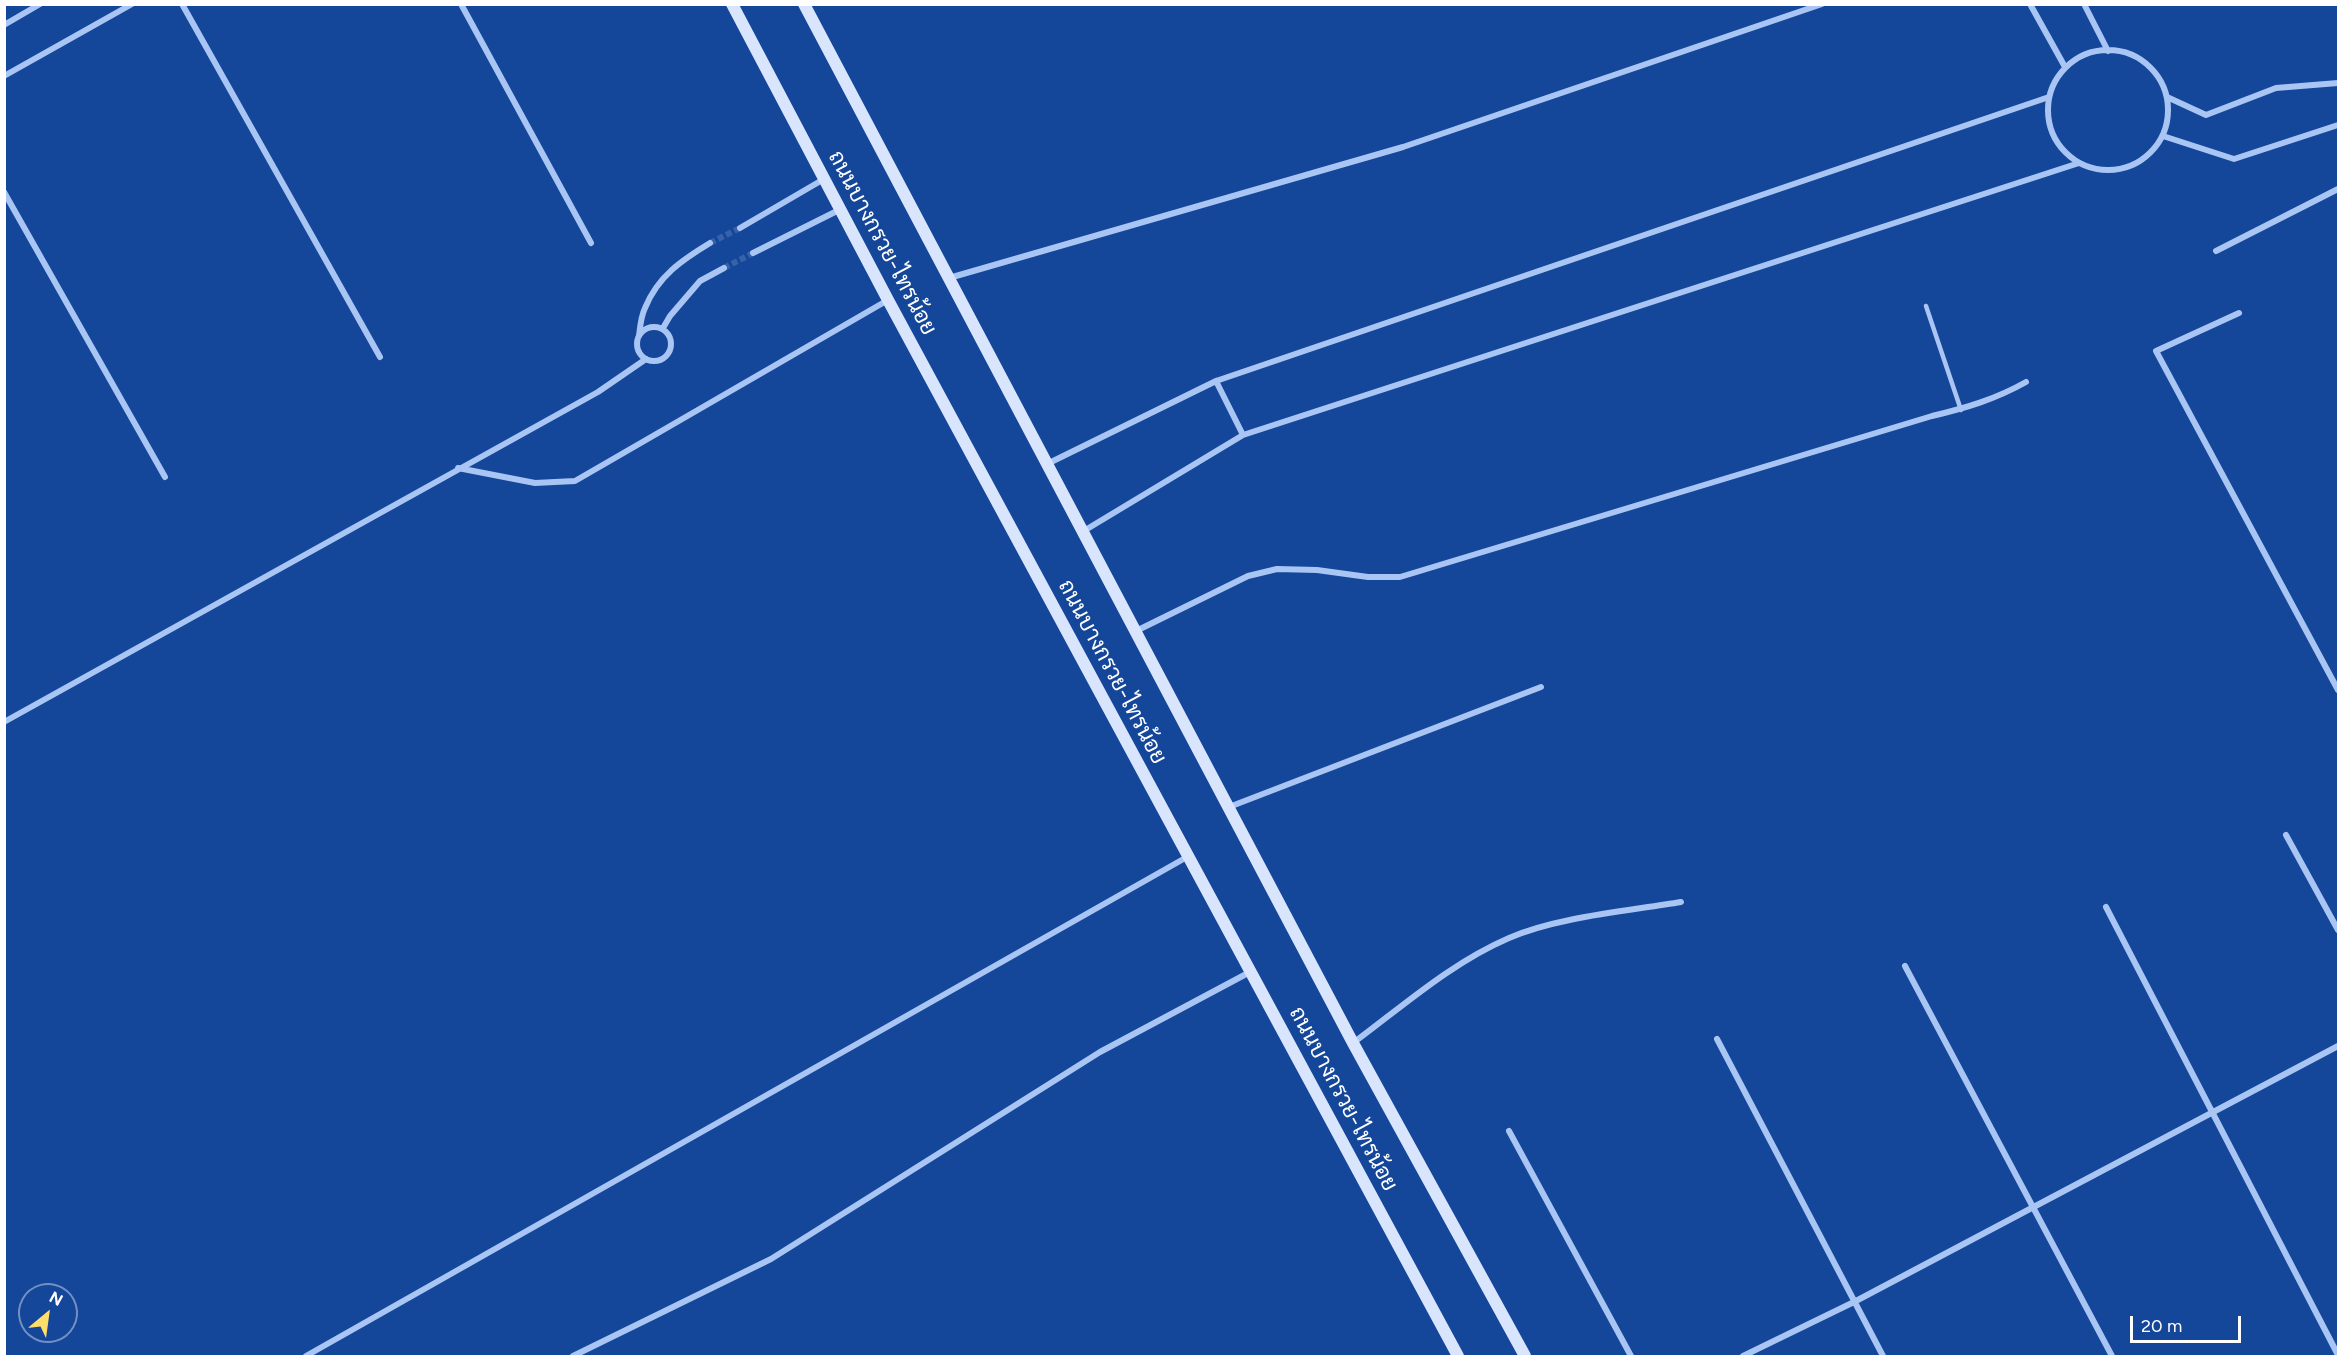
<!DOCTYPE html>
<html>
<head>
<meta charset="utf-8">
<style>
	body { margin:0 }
	#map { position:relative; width:2343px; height:1361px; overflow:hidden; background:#14469a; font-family:Figtree,sans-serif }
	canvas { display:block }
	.frame { position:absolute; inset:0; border:6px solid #fff; pointer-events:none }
	.north { position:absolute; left:18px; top:1283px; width:60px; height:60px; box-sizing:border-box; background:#14469a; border:2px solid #7290c2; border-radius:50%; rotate:29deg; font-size:16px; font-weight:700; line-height:24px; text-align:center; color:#fff }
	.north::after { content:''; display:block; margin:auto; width:21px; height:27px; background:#ffde6b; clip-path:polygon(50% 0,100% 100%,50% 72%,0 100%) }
	.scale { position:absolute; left:2130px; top:1316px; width:111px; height:27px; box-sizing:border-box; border:3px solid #fff; border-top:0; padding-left:8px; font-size:18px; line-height:21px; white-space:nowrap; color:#fff; -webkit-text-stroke:4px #14469a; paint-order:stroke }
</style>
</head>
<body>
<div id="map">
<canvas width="2343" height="1361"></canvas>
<div class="frame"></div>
<div class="north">N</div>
<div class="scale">20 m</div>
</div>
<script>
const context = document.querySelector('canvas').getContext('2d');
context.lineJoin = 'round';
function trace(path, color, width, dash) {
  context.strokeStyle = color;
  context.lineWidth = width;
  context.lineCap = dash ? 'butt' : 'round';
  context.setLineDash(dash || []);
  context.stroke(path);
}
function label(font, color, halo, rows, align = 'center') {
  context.font = font + ' Figtree,Sarabun,sans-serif';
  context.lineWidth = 6;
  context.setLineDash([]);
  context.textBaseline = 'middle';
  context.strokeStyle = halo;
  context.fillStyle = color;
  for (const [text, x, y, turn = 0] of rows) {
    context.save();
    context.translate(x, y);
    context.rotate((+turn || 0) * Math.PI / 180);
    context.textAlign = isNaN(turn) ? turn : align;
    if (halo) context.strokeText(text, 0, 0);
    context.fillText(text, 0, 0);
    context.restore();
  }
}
trace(new Path2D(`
	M710,243l30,-15
	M724,268l29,-15`), '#3762a9', 6, [6, 3]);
trace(new Path2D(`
	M1926,306l35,104`), '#a9c5f3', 4.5);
trace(new Path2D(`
	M182,4l198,353
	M461,4l130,239
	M2030,4l35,63
	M2084,4l24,47
	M4,25l36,-21
	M2048 110a60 60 0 1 1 120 0a60 60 0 1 1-120 0Z
	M4,76l128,-72
	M2167,97l39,18 70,-27 62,-5
	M2163,136l71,23 104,-34
	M4,192l161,285
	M740,228l84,-49
	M2216,251l122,-62
	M753,253l86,-43
	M949,278l454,-131 419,-143
	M2239,313l-83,38 182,339
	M637 344a17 17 0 1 1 34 0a17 17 0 1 1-34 0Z
	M663,328l7,-12 30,-35 24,-13
	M639,336c1,-9 2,-20 6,-28 13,-32 37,-48 65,-65
	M1216,381l27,54
	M1047,464l169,-83 833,-284
	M458,468l77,15 40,-2 313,-181
	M1082,532l161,-97 836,-272
	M1136,631l112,-55 29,-7 40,1 51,7h32l532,-161c34,-8 64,-17 94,-34
	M4,722l594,-330 48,-33
	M1229,807l312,-120
	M2286,835l52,95
	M2106,907l232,448
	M1905,966l207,390
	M1717,1039l166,317
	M1353,1043c50,-37 98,-80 156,-105 48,-21 119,-27 172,-36
	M1509,1131l122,225
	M306,1356l881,-499
	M573,1356l198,-97 329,-207 150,-80
	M1743,1356l111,-54 484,-256`), '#a9c5f3', 6);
trace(new Path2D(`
	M732,4l156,296 570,1056
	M804,4l549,1039 172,313`), '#d8e5fd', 12);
label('22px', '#fff', '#14469a', [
	["ถนนบางกรวย-ไทรน้อย",882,243,62],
	["ถนนบางกรวย-ไทรน้อย",1112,672,62],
	["ถนนบางกรวย-ไทรน้อย",1343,1099,62]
]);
</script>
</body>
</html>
